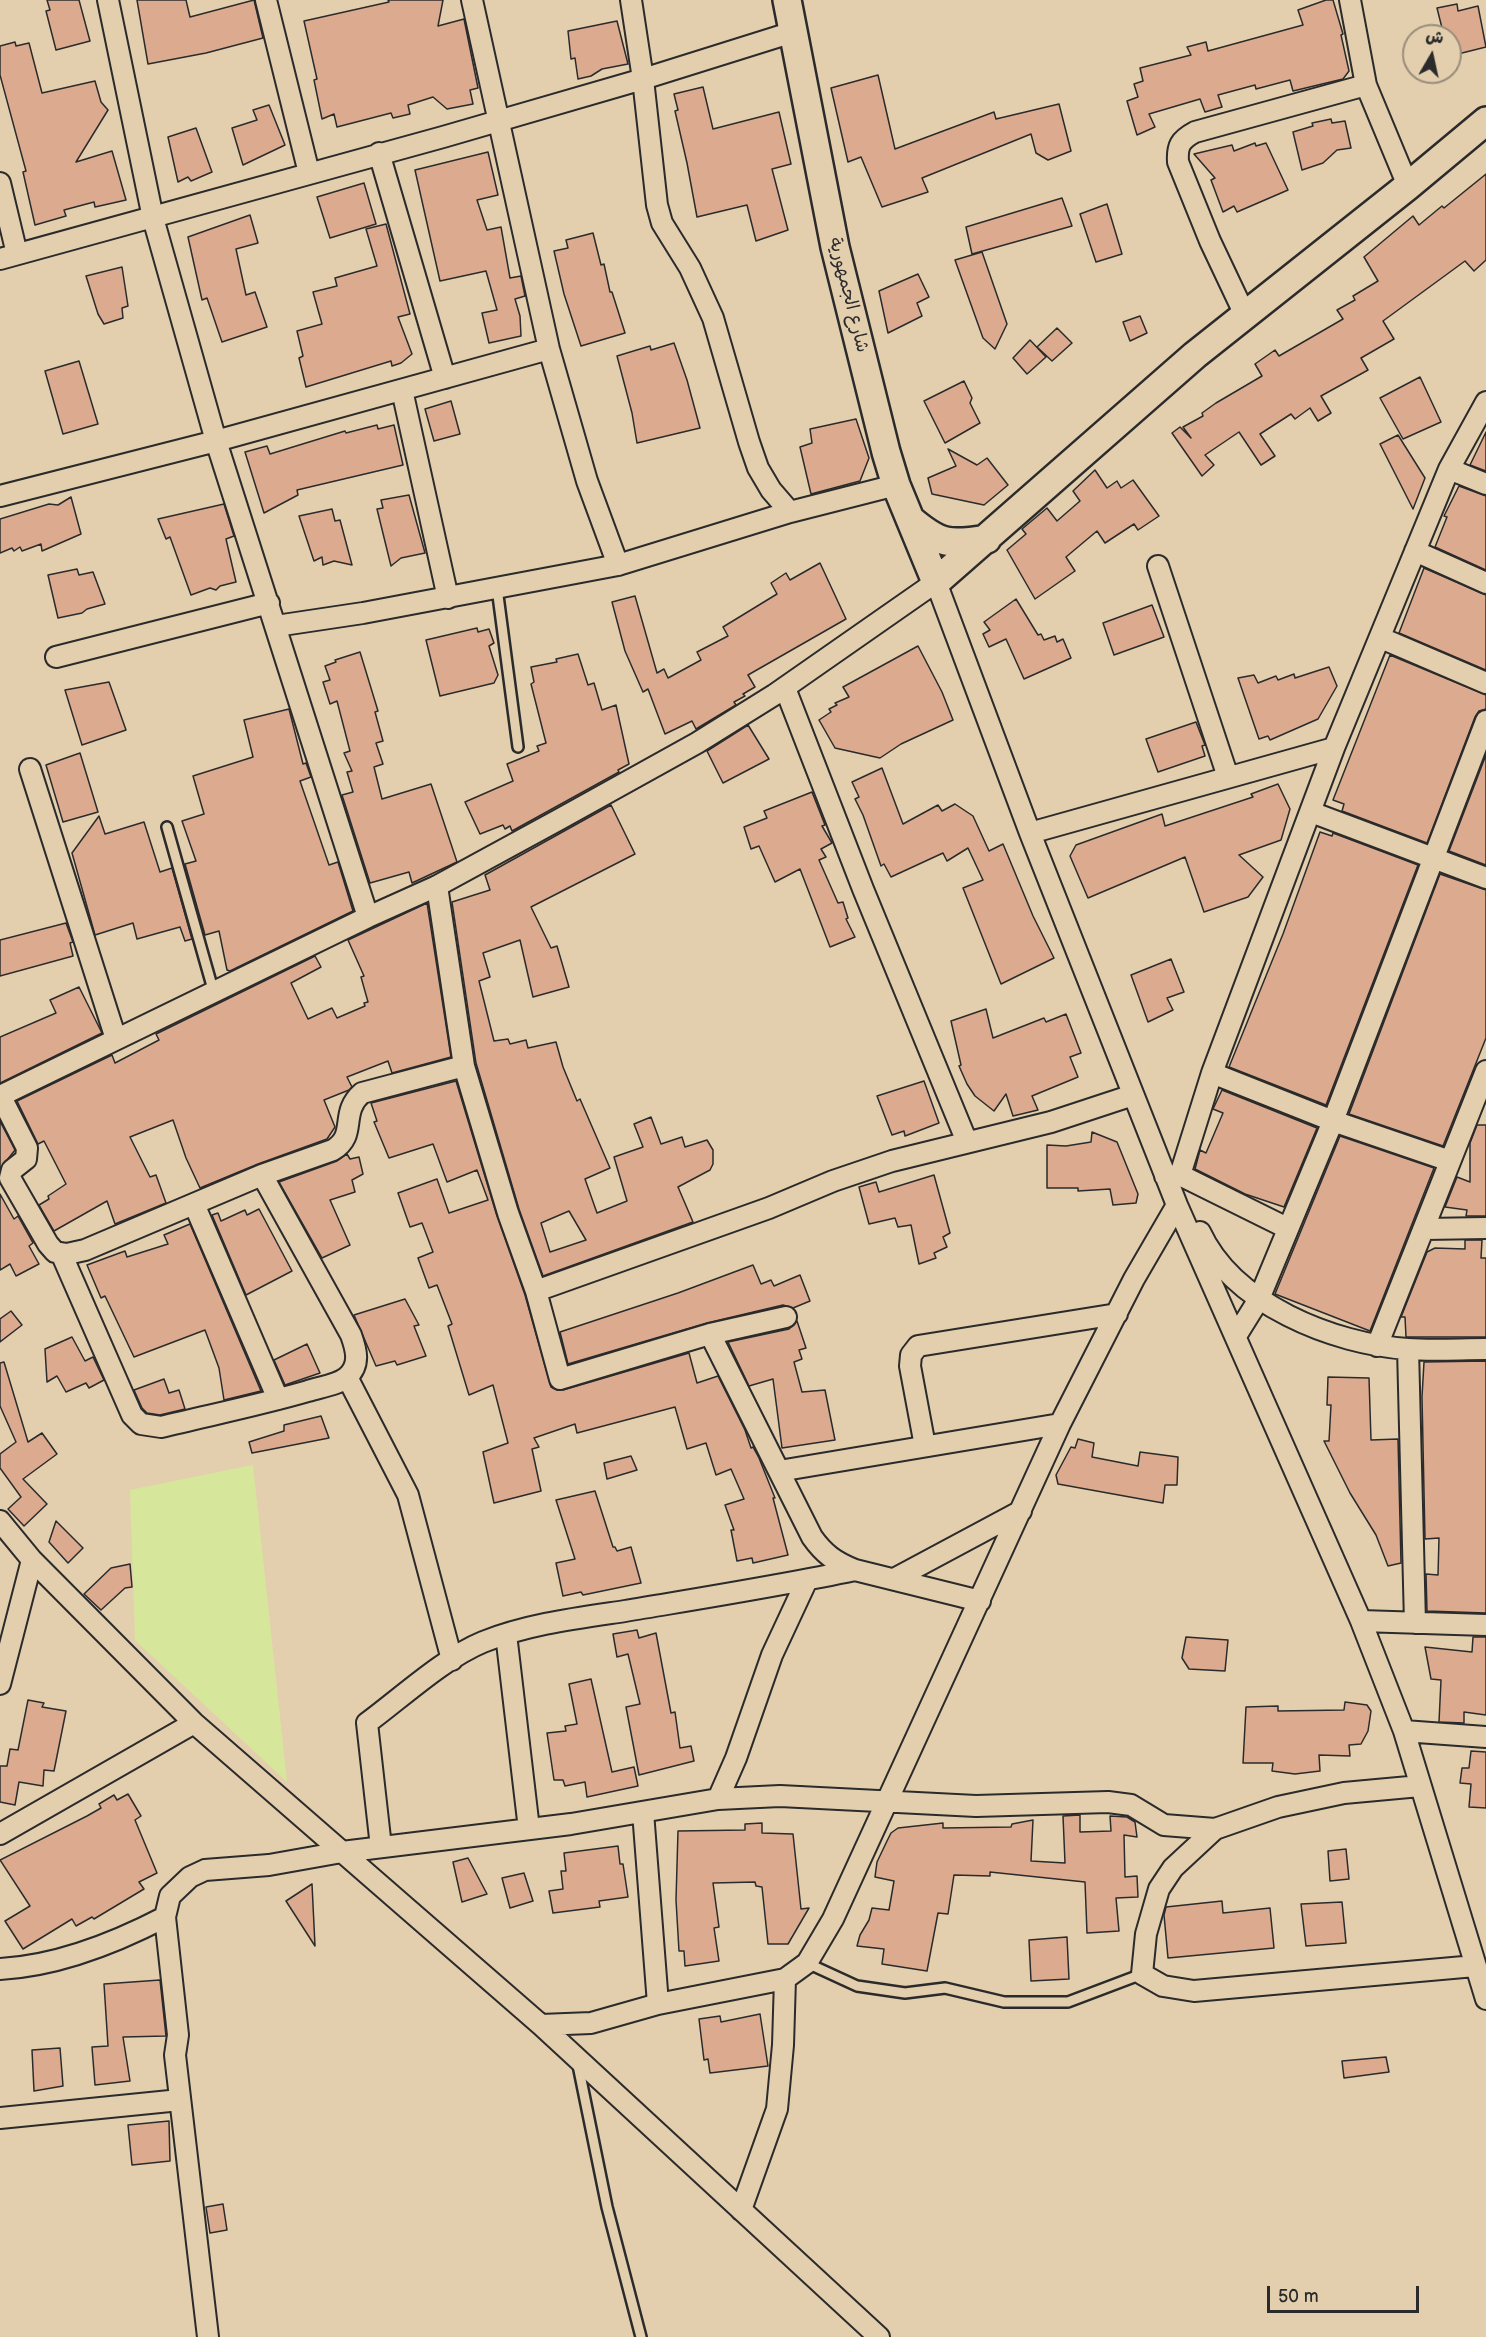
<!DOCTYPE html>
<html>
<head>
<meta charset="utf-8">
<style>
	body { margin:0 }
	#map { position:relative; width:1486px; height:2337px; overflow:hidden; background:#e3cfae; font-family:"Balsamiq Sans","Playpen Sans Arabic",sans-serif }
	canvas { display:block }
	.north { position:absolute; left:1402px; top:24px; width:60px; height:60px; box-sizing:border-box; background:#e3cfae; border:2px solid #998d7a; border-radius:50%; rotate:9deg; font-size:16px; font-weight:700; line-height:24px; text-align:center; color:#2b2b2b }
	.north::after { content:''; display:block; margin:auto; width:21px; height:27px; background:#2b2b2b; clip-path:polygon(50% 0,100% 100%,50% 72%,0 100%) }
	.scale { position:absolute; left:1267px; top:2286px; width:152px; height:27px; box-sizing:border-box; border:3px solid #2b2b2b; border-top:0; padding-left:8px; font-size:18px; line-height:21px; white-space:nowrap; color:#2b2b2b; -webkit-text-stroke:4px #e3cfae; paint-order:stroke }
</style>
</head>
<body>
<div id="map">
<canvas width="1486" height="2337"></canvas>
<div class="north">ش</div>
<div class="scale">50 m</div>
</div>
<script>
const context = document.querySelector('canvas').getContext('2d');
context.lineJoin = 'round';
function paint(path, color) {
  context.fillStyle = color;
  context.fill(path, 'evenodd');
}
function trace(path, color, width, dash) {
  context.strokeStyle = color;
  context.lineWidth = width;
  context.lineCap = dash ? 'butt' : 'round';
  context.setLineDash(dash || []);
  context.stroke(path);
}
function label(font, color, halo, rows, align = 'center') {
  context.font = font + ' "Balsamiq Sans","Playpen Sans Arabic",sans-serif';
  context.lineWidth = 4.5;
  context.setLineDash([]);
  context.textBaseline = 'middle';
  context.strokeStyle = halo;
  context.fillStyle = color;
  for (const [text, x, y, turn = 0] of rows) {
    context.save();
    context.translate(x, y);
    context.rotate((+turn || 0) * Math.PI / 180);
    context.textAlign = isNaN(turn) ? turn : align;
    if (halo) context.strokeText(text, 0, 0);
    context.fillText(text, 0, 0);
    context.restore();
  }
}
paint(new Path2D(`
	M253,1465l34,317 -152,-142 -5,-150z`), '#d6e79b');
const building = new Path2D(`
	M47,0h32l11,41 -34,9 -10,-39 4,-1z
	M137,0h49l4,17 64,-17 9,38 -57,15 -58,11z
	M388,0h55l-5,26 26,-7 14,69 -8,2 3,14 -26,5 -14,-12 -25,8 2,9 -17,4 -2,-5 -54,14 -3,-13 -12,5 -8,-39 3,-1 -13,-58 85,-19z
	M1326,0h7l10,34 -2,1 8,36 -6,8 -50,12 -3,-11 -34,9 -1,-4 -37,10 4,12 -17,5 -5,-13 -51,15 6,13 -18,8 -10,-34 11,-4 -4,-13 9,-3 -3,-13 51,-13 -4,-8 19,-5 2,9 95,-26 -5,-15z
	M1457,4l1,7 20,-5 8,41 -36,9v-20h-6l-7,-28z
	M617,21l11,43 -26,5 -11,7 -13,3 -3,-21 -4,1 -3,-28z
	M15,42l1,4 13,-3 13,50 53,-12 6,21 7,8 -32,52 36,-11 14,49 -31,7 -1,-5 -30,8 2,6 -31,9 -12,-53 3,-1 -26,-96v-29z
	M878,75l17,74 99,-37 2,7 63,-15 12,47 -23,9 -12,-7 -5,-19 -109,44 6,14 -46,15 -21,-50 -13,5 -17,-74z
	M703,87l10,42 66,-17 12,52 -19,5 16,61 -32,11 -9,-36 -50,12 -10,-54 -12,-52 3,-1 -4,-16z
	M269,105l16,40 -42,20 -11,-37 25,-8 -4,-10z
	M1331,119l1,4 13,-2 6,27 -14,2 -14,13 -21,7 -9,-38 20,-6 -1,-3z
	M196,128l16,44 -21,9 -3,-4 -10,5 -10,-45z
	M1255,143l1,3 10,-3 22,47 -51,22 -3,-6 -11,6 -12,-32 4,-2 -21,-24 38,-9 2,6z
	M488,152l10,43 -21,5 10,30 14,-3 9,51 11,-2 4,20 -10,3 5,17 1,20 -32,7 -7,-30 15,-3 -11,-39 -46,10 -25,-111z
	M1486,174v86l-12,11 -9,-10 -82,60 11,18 -33,19 7,12 -47,26 10,17 -13,8 -8,-13 -15,11 -4,-5 -31,20 15,22 -14,9 -22,-33 -34,23 9,10 -12,11 -30,-43 8,-6 11,11 -8,-11 20,-11 -1,-3 14,-10 46,-27 -7,-12 20,-14 4,6 64,-37 -6,-9 18,-10 -2,-4 25,-15 -14,-24 49,-41 6,9 23,-19 2,2z
	M364,183l12,41 -46,14 -13,-41z
	M1062,198l10,28 -100,28 -6,-27z
	M1107,204l15,50 -26,8 -16,-48z
	M250,215l8,28 -22,6 10,46 9,-3 12,35 -45,15 -15,-44 -5,2 -14,-63z
	M386,224l24,90 -12,3 14,37 -11,9 -9,3 -1,-5 -85,26 -7,-29 4,-2 -6,-25 25,-7 -9,-32 24,-6 -2,-8 42,-12 -11,-37z
	M593,233l8,32 3,-1 6,28h2l13,41 -44,13 -17,-52 -10,-43 14,-3 -2,-8z
	M982,252l25,72 -12,25 -12,-11 -28,-78z
	M122,267l6,39 -6,2 1,10 -19,6 -6,-10 -12,-38z
	M918,274l11,23 -12,6 5,13 -34,17 -9,-42z
	M1140,316l7,17 -17,8 -7,-19z
	M1057,328l15,15 -20,18 -15,-14z
	M1030,340l16,17 -19,17 -14,-16z
	M674,343l13,37 13,48 -63,15 -5,-30 -15,-57 33,-10 1,4z
	M79,361l19,63 -35,10 -18,-63z
	M1420,377l21,45 -38,17 -23,-41z
	M964,381l8,17 -2,5 10,20 -35,20 -21,-42z
	M451,401l9,33 -26,7 -9,-32z
	M856,419l13,39 -9,23 -49,13 -11,-47 12,-4 -2,-14z
	M377,425l1,4 16,-4 9,40 -106,25 1,5 -34,18 -19,-61 22,-6 3,8 75,-23 1,2z
	M1486,432v39l-16,-6z
	M1398,435l27,43 -12,31 -33,-65z
	M948,449l29,16 10,-7 21,27 -24,20 -52,-11 -4,-16 28,-12z
	M1095,470l12,18 10,-7 4,7 12,-8 26,36 -21,14 -4,-6 -29,19 -8,-12 -31,26 9,14 -40,28 -28,-49 19,-16 -4,-5 25,-21 10,13 23,-20 -7,-10z
	M1459,486l27,10v74l-51,-23 12,-30 -3,-1z
	M409,495l16,58 -24,5 -10,8 -14,-57 6,-1 -2,-8z
	M71,497l10,37 -39,17 -1,-7 -19,7 -2,-4 -6,4 -2,-3 -12,5v-34l49,-15 9,1z
	M224,504l10,32 -8,3 10,43 -16,4 -4,4 -6,-2 -19,7 -21,-58 -4,2 -8,-20z
	M332,509l3,12 5,-1 12,45 -18,-4 -11,4 -1,-8 -8,4 -15,-45z
	M820,563l26,56 -98,56 7,12 -12,7 2,2 -11,6 2,3 -40,24 -4,-8 -27,13 -17,-45 -5,3 -18,-41 -13,-49 23,-6 22,77 7,-4 4,9 33,-18 -4,-8 31,-16 -5,-9 54,-33 -6,-11 15,-10 4,7z
	M1424,568l62,27v75l-87,-37z
	M77,569l2,6 14,-3 12,32 -18,5 -5,4 -24,5 -10,-43z
	M1016,599l22,36 3,-1 3,6 11,-4 2,6 6,-3 8,19 -47,21 -18,-40 -17,8 -6,-13 7,-4 -6,-8z
	M1152,605l12,32 -50,18 -11,-32z
	M477,628l1,4 11,-3 5,14 -5,3 9,29 -4,8 -54,13 -14,-56z
	M918,646l24,46 11,28 -52,24 -21,14 -45,-10 -16,-28 12,-8 -2,-3 8,-4 -2,-2 14,-6 -6,-10z
	M360,652l18,59 -3,1 8,29 -7,2 7,21 -9,3 8,32 49,-15 26,78 -45,21 -3,-11 -39,11 -28,-88 11,-3 -6,-20 5,-1 -8,-18 6,-2 -13,-50 -7,3 -7,-22 7,-2 -5,-14 11,-4 -1,-2z
	M578,654l10,31 6,-2 8,27 14,-5 13,59 -11,6 1,2 -107,59 -2,-5 -5,3 -2,-4 -23,9 -15,-32 48,-21 -6,-17 32,-13 -2,-5 9,-3 -15,-59 3,-2 -3,-15 26,-5 -1,-3z
	M1390,655l96,40v14l-7,2 -4,6 -48,126 -85,-32 2,-7 -11,-4z
	M1329,667l8,19 -19,33 -48,21 -2,-4 -9,3 -21,-61 16,-3 4,8 18,-7 2,4 16,-6 1,4z
	M109,682l17,48 -44,15 -17,-55z
	M289,709l14,55 3,-1 5,14 -11,4 29,84 9,-3 15,49 -123,60 -3,-1 -8,-39 -14,4 -20,-71 11,-3 -14,-40 22,-7 -11,-38 60,-19 -9,-37z
	M1196,722l9,23 -3,1 3,10 -47,16 -12,-33z
	M748,725l21,34 -46,24 -16,-32z
	M80,753l18,59 -35,10 -17,-57z
	M1486,755v110l-37,-14z
	M882,768l21,56 35,-19 4,6 13,-7 18,12 16,35 14,-7 30,72 21,42 -53,26 -38,-96 20,-8 -15,-32 -21,13 -4,-8 -52,24 -7,-13 -3,2 -18,-51 -8,-16 4,-2 -7,-15z
	M1278,784l12,25 -9,31 -42,15 24,22 -15,20 -44,15 -19,-55 -97,41 -18,-42 6,-11 86,-31 3,12 88,-29 -2,-3z
	M812,792l13,33 -3,1 10,17 -11,6 5,8 -7,3 19,43 5,-1 5,16 -2,1 9,18 -25,10 -30,-78 -25,13 -16,-36 -8,3 -7,-22 23,-9 -3,-7z
	M611,805l24,49 -104,53 20,41 6,-2 12,41 -36,10 -13,-57 -37,13 7,24 -11,4 15,60 14,-2 2,5 16,-4 2,8 28,-6 7,25 14,34 3,-2 30,69 -25,11 12,34 30,-12 -13,-44 29,-10 -9,-23 17,-7 10,27 21,-7 3,10 22,-7 6,10v14l-3,6 -32,17 15,35 -150,54 -24,-67 -43,-146 -24,-161 38,-12 -5,-15zM569,1211l17,29 -36,12 -9,-29z
	M99,816l6,18 39,-12 16,50 12,-4 20,71 -7,2 -5,-14 -43,12 -4,-16 -38,12 -23,-82z
	M1320,832l12,4 1,-3 85,32 -92,240 -97,-38 54,-133z
	M1440,874l46,16v148l-43,108 -94,-32z
	M427,903l24,154 -59,16 -4,-12 -41,16 5,10 -3,3 -25,10 11,27 -8,12 -69,25 -58,24 -14,-30 -13,-38 -43,17 20,40 6,-2 10,28 -51,21 -8,-23 -53,30 -15,-26 10,-6 -1,-3 18,-12 -22,-43 -6,3 -21,-43 95,-46 3,8 44,-23 -3,-6 159,-78 6,11 -30,16 17,36 24,-11 5,10 28,-12 -1,-3 4,-1 -7,-25 3,-1 -16,-36z
	M66,923l7,19 -3,1 3,13 -73,20v-36z
	M1171,959l13,33 -17,6 6,12 -25,12 -17,-47z
	M79,987l23,46 -102,50v-46l56,-24 -6,-13z
	M986,1009l7,29 51,-20 2,4 20,-8 15,39 -11,4 8,20 -46,19 6,14 -25,6 -7,-22 -12,17 -19,-15 -8,-12 -8,-18 2,-1 -10,-44z
	M456,1081l41,135 28,79 26,92 6,3h6l126,-37 8,30 21,-7 27,54 6,18 2,-1 6,11 16,40h-2l15,57 -35,8 -1,-5 -15,3 -6,-31h3l-9,-25 19,-6 -13,-30 -15,6 -10,-32 -19,6 -12,-42 -98,26 -2,-9 -41,14 5,9 -7,2 9,42 -47,12 -11,-51 25,-9 -15,-58 -24,10 -21,-69 4,-2 -15,-39 -8,3 -11,-30 15,-6 -11,-29 -12,4 -12,-34 39,-14 12,34 39,-13 -11,-30 -30,12 -14,-38 -44,14 -15,-36 3,-1 -6,-18z
	M924,1081l15,42 -34,13 -1,-5 -12,4 -15,-39z
	M1222,1090l95,38 -33,79 -39,-13 -50,-25 5,-19 6,3 17,-40 -10,-4z
	M0,1121l15,29 -15,19z
	M1477,1125h9v91h-20l1,-6 -22,-3 12,-30 13,5v-39z
	M1092,1132l25,10 21,52 -2,9 -23,2 -3,-16 -32,2v-3h-31v-43l19,1 25,-4z
	M1340,1136l94,32 -64,163 -95,-37z
	M347,1154l3,5 9,-2 4,17 -11,6 3,12 -25,8 20,45 -28,13 -43,-76 58,-21z
	M934,1175l16,58 -7,4 4,10 -13,6 2,5 -17,6 -8,-39 -13,2 -3,-9 -26,6 -10,-37 17,-5 3,10z
	M0,1194l14,25 4,-3 15,27 -4,3 10,18 -23,12 -6,-12 -10,6z
	M259,1209l33,62 -46,24 -34,-80 6,-2 3,8 24,-11 2,5z
	M190,1224l71,167 -37,9 -5,-32 -14,-38 -71,27 -29,-61 -4,2 -14,-33 38,-14 2,6 41,-13 -4,-9z
	M1465,1240h17l-1,18h5v79h-80l-1,-20h-4l26,-65 8,-4 30,1z
	M753,1265l8,19 10,-4 3,6 26,-11 10,26 -17,7 -10,-3 -76,18 -139,41 -8,-32 118,-39z
	M405,1299l14,26 -5,1 12,30 -29,9 -2,-4 -19,5 -22,-51z
	M11,1311l11,14 -22,17v-23z
	M797,1321l9,27 -7,2 3,9 -8,3 8,30 23,-2 10,50 -53,8 -9,-69 -24,7 -21,-44 61,-13z
	M72,1337l13,24 8,-4 11,23 -15,8 -3,-5 -20,9 -9,-16 -10,6 -2,-33z
	M307,1344l13,29 -35,12 -11,-25z
	M1486,1361v252l-59,-2 -1,-37 12,1 1,-37 -14,1 -3,-142 2,-35z
	M4,1362l24,80 14,-9 15,21 -34,25 24,25 -23,22 -16,-17 13,-12 -21,-29v-14l16,-12 -16,-36v-43z
	M1328,1377l41,1 2,62 27,-1 3,124 -13,3 -12,-31 -26,-42 -26,-52h5l2,-36h-4z
	M164,1379l5,14 10,-3 6,19 -25,6 -13,-2 -5,-5 -8,-18z
	M321,1416l8,22 -77,15 -3,-11 35,-11v-6z
	M1078,1439l16,4 -2,14 46,9 2,-14 38,5 -1,28h-12l-2,18 -105,-19 -2,-9 15,-28 4,1z
	M631,1456l6,14 -30,9 -3,-16z
	M595,1491l18,56h2l2,4 14,-4 10,36 -58,12 -2,-3 -18,4 -7,-33 19,-4 -19,-59z
	M56,1521l27,27 -15,15 -19,-21z
	M130,1564l2,23 -7,1 -24,22 -17,-16 27,-26z
	M637,1630l2,8 17,-5 15,80 4,-1 5,36 11,-2 3,15 -55,14 -13,-68 14,-3 -12,-50 -11,3 -4,-23z
	M1186,1637l42,3 -3,31 -36,-2 -7,-11z
	M1473,1637h13v78l-22,-3v11l-25,-1 2,-42 -10,-1 -6,-32 47,5z
	M591,1679l21,93 22,-5 4,19 -51,11 -2,-15 -20,4 -2,-6h-9l-7,-47 19,-2 -1,-5 12,-2 -8,-40z
	M28,1700l16,3 -2,4 24,4 -12,60 -10,-1 -1,16 -24,-4 -4,23 -15,-3v-36h7l3,-17 8,1z
	M1345,1702l22,3 4,6 -3,20 -7,13 -12,1 1,11 -31,-1 1,16 -25,3 -23,-3 1,-8h-30l3,-56 32,-1v5l66,-1z
	M1471,1751l15,1v56l-17,-1 2,-23 -11,-1 2,-15h7z
	M128,1794l13,22 -6,4 22,53 -18,9 5,7 -50,30 -2,-2 -16,9 -4,-7 -49,30 -18,-28 25,-15 -30,-46 87,-44 14,-8 -2,-4 15,-9 3,5z
	M1080,1815v17l31,-1 -1,-15 17,1 8,5 2,15 -13,-2 1,42 12,-1 1,21 -22,1 3,33 -32,2 -2,-51 -95,-10v4l-36,-1 -6,39 -10,-1 -11,58 -45,-7 2,-15 -27,-3 3,-11 9,-15 3,-12 17,2 5,-29 -19,-4 2,-15 10,-21 4,-8 7,-5 45,-5v5l68,-1 1,-3 21,-4 -2,41 34,2 -2,-47z
	M762,1823v10l31,1 8,75 8,-1 -21,36h-20l-6,-57 -6,-1 -1,-4 -42,1 6,44 -5,1 5,33 -34,5 -1,-15h-5l-3,-51 2,-69 67,-1v-6z
	M618,1846l2,18h3l5,33 -29,4 1,6 -47,6 -4,-22 14,-2 -2,-18h5l-2,-18z
	M1346,1849l3,30 -19,2 -2,-30z
	M468,1858l19,36 -25,8 -9,-40z
	M524,1873l9,28 -23,7 -8,-30z
	M312,1884l3,62 -29,-45z
	M1222,1901l1,12 47,-5 4,40 -106,10 -4,-43 2,-8z
	M1342,1902l4,41 -40,3 -5,-42z
	M1067,1937l2,42 -38,2 -2,-41z
	M160,1980l6,56 -43,1 7,44 -35,4 -3,-38 16,-1 -4,-62z
	M760,2014l8,52 -58,7 -2,-14 -4,1 -5,-41 21,-3 1,6z
	M60,2048l3,38 -29,5 -2,-41z
	M1386,2057l3,15 -45,6 -2,-17z
	M169,2121l1,40 -38,4 -4,-40z
	M223,2204l4,26 -17,3 -4,-26z`);
paint(building, '#dcab8f');
trace(building, '#2b2b2b', 1.5);
const lane = new Path2D(`
	M497,588l21,159
	M167,827l47,166
	M807,1963l50,23 48,7 40,-5 59,14h64l74,-28
	M578,2065l29,142 34,130`);
const street = new Path2D(`
	M108,0l45,218 63,223 152,476
	M266,0l43,173
	M472,0l77,349 38,132 31,84
	M631,0l12,79 14,126 5,18 28,45 23,50 36,124 9,26 13,22 19,22
	M1350,0l16,85 42,101
	M379,153l66,225
	M0,183l17,71
	M0,259l443,-122 200,-58 150,-47
	M1245,315l-35,-74 -32,-79c-1,-16 2,-22 17,-30l171,-47
	M402,390l46,208
	M1449,469l37,15
	M0,496l216,-55 333,-92
	M1415,551l71,32
	M1158,566l70,211
	M276,626l87,-13 255,-48 172,-53 106,-27
	M1381,638l105,45
	M56,657l213,-54
	M785,688l78,201 104,253
	M30,769l86,270
	M1311,812l175,66
	M1030,833l304,-85
	M437,886l27,180 44,147 28,78 24,88 150,-45 76,-17
	M1212,1073l121,48 117,40
	M0,1095l27,53 -1,11 -14,11 -2,8 38,66 7,8 12,2 18,-4 177,-75 71,-25c25,-15 6,-37 29,-57l102,-27
	M0,1096l368,-179 69,-31 123,-67 137,-76 77,-48 162,-113 94,251 147,372 184,416 43,110 82,268
	M1180,1175l107,53
	M1165,1176l15,-1 32,-102 122,-325 115,-279 37,-67
	M194,1204l84,195
	M1425,1229l61,-1
	M1200,1232c33,72 133,112 208,117 25,2 52,0 78,0
	M61,1253l71,162 9,9 20,3c49,-12 99,-22 147,-36 12,-4 30,-6 39,-14 14,-12 9,-28 4,-42l-89,-160
	M536,1291l233,-83 64,-27 59,-20 159,-39 82,-27
	M710,1334l102,203c12,17 23,25 43,33l125,31
	M1236,1336l23,-37 74,-178 153,-400
	M1377,1346l109,-275
	M1408,1349l7,274
	M347,1377l61,118 44,165
	M925,1446l-15,-80 1,-11 7,-9 199,-32
	M779,1471l281,-47
	M0,1521l32,39 162,163 347,302 338,312
	M894,1579l127,-68
	M1361,1621l125,4
	M506,1634l23,195
	M0,1684l32,-124
	M1404,1731l82,6
	M1420,1786l-76,7 -66,14 -63,22 -42,39 -14,21 -13,45 -4,40 21,12 31,5 281,-25
	M718,1799l18,-41 36,-103 35,-75
	M643,1812l15,192
	M0,1834l194,-111
	M381,1847l-14,-124c34,-25 77,-65 116,-81 45,-18 95,-24 142,-31 77,-13 154,-25 230,-41
	M0,1969c57,-3 115,-26 165,-52
	M541,2025l50,-2 67,-19 127,-25 22,-16 26,-44 227,-495 74,-145 43,-74
	M0,2118l180,-18
	M741,2210l36,-101 6,-64 2,-66
	M208,2337l-33,-282 3,-20 -13,-118 5,-21 20,-19 15,-7 64,-5 73,-13 229,-28 147,-25 62,-3 196,10 132,-4 23,3 33,20 51,4`);
const secondary = new Path2D(`
	M787,0l48,247 51,205 10,33 40,97 259,-227 213,-169 78,-65
	M910,519c30,26 40,26 77,20`);
trace(lane, '#2b2b2b', 14);
trace(street, '#2b2b2b', 24);
trace(secondary, '#2b2b2b', 32);
trace(lane, '#e3cfae', 9);
trace(street, '#e3cfae', 20);
trace(secondary, '#e3cfae', 27);
label('18px', '#2b2b2b', '#e3cfae', [
	["شارع الجمهورية",848,295,76]
]);
</script>
</body>
</html>
